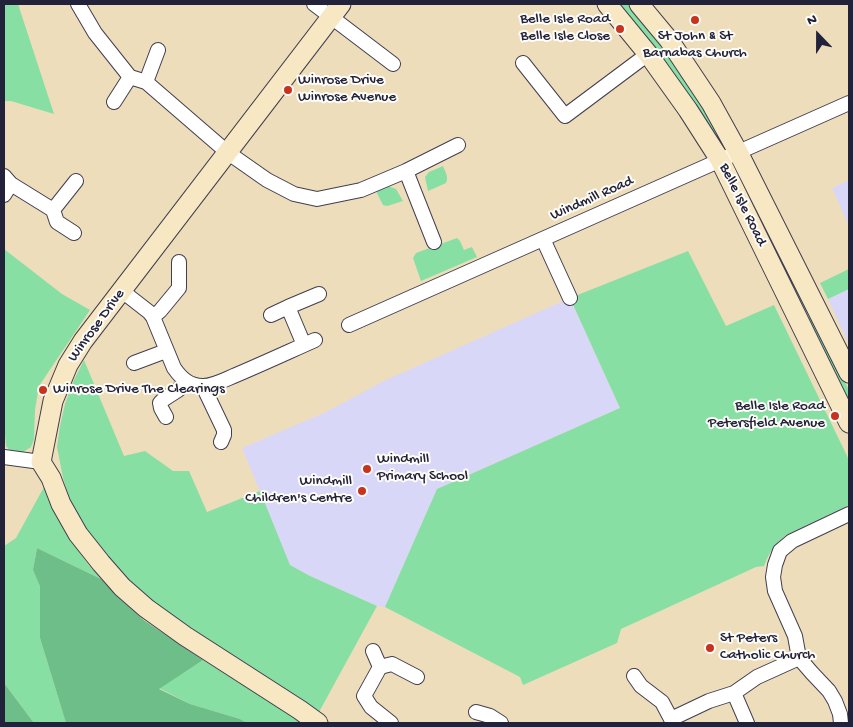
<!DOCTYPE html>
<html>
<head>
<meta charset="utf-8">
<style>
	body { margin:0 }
	#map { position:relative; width:853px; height:727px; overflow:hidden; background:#edb; font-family:"Gochi Hand",sans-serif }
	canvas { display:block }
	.frame { position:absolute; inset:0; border:5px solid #22223b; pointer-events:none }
	.north { position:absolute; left:793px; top:10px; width:50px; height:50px; -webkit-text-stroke:4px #fdfcf7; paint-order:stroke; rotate:338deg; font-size:14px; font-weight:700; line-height:20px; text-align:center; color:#22223b }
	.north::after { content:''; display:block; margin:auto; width:18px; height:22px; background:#22223b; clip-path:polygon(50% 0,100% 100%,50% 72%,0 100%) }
</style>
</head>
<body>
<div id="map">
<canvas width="853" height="727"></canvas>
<div class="frame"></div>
<div class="north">N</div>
</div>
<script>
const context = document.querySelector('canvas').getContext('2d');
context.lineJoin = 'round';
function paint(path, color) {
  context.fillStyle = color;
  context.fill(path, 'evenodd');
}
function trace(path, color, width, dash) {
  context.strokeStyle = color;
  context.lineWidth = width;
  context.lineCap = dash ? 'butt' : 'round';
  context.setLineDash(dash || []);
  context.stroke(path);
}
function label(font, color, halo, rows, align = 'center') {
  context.font = font + ' "Gochi Hand",sans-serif';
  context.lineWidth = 4;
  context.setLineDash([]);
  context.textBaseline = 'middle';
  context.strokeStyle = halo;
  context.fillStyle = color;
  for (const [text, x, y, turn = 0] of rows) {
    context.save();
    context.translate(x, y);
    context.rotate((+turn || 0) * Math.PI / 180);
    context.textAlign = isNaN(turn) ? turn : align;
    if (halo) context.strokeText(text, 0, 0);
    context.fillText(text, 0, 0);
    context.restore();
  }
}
paint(new Path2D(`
	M849,180v43l-1,1 -16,-36z
	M849,289v55l-21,-45z
	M570,298l50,110 -183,81 -52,118 -8,-1 -67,-30 -20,-11 -48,-117 82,-35 62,-33z`), '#d8d7f8');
paint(new Path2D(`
	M4,4h14l36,110 -43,-13h-7z
	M616,4h15l35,46 57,88 -12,-7z
	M443,166c2,5 6,11 3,17l-18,8 -3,-14 4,-5z
	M746,179l62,132 -5,3 -67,-131z
	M388,186l8,3 7,12 -16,5 -4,-1 -7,-14z
	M457,238l3,3 4,9 8,-3 5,10 -56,24 -8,-23 3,-5z
	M4,249l58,45 28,16 -51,76 -4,24 -1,29 -3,8 -11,7 -8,-1 -6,-7 -2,-22z
	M688,251l38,75 48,-21 75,155v45l-61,29c-12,8 -19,18 -24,32l-8,1 -135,62 -4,14 -94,42 -3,-8 -135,-70 52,-118 183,-81 -50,-110z
	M849,269v20l-21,10 -8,-16z
	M812,317l4,6 33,67v23l-44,-93z
	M84,360l40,96 21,-5 28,20h16l18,41 53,-21 30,74 20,11 67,30 -58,106 -115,-75 -51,-36 -30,-26 -40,-48 -12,-23 -8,-26 -6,-31 3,-21 5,-22 8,-22z
	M44,487l26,52 17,24 14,16 -64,-31 -4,22 7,15v53l26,85h-32l-30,-40v-137l12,-8z
	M203,660l79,49 19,14h-54l-7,-4 -50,-15 -31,-16z`), '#87dfa3');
paint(new Path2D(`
	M37,548l64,31 20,21 24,21 58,39 -44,29 31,15 50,15 7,4h-181l-26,-85v-52l-7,-16z
	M4,683l30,40h-30z`), '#6dbe89');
const street = new Path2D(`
	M78,4l17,29 35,44 16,5 81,70 40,28 27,14 23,5 44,-9 45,-19 52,-26
	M314,4l79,60
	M523,63l42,53 83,-62
	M146,82l12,-32
	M114,102l16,-25
	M406,171l28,71
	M4,176l7,8 42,26 4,12 17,11
	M4,195l7,-11
	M53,210l23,-29
	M543,239l27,59
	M122,291l27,21 4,5 21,51c7,10 15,18 29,18 11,0 23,-7 33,-11 26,-11 52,-23 79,-35
	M271,315l17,-8
	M153,317l7,-6 19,-23v-26
	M349,325l500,-222
	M304,345l-16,-38 31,-13
	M134,363l32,-12
	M203,386l21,44v5l-3,7
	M166,417l-5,-9 -1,-5 4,-4 14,-9 8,-8
	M4,457l37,5
	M373,651l7,16
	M634,676l7,10 21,16 9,17 38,-18 25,-8 23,-16 42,-19
	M734,693l13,30
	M476,712l14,4 11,7
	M391,723l-20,-16 -7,-11 16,-29 12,-3 25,13
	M841,723l-1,-9 -5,-13 -6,-10 -17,-18 -13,-15 -4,-22 -20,-45 -2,-14 2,-12 5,-14 12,-10 57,-27`);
const secondary = new Path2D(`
	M607,4l41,50 40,56 32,50 129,263
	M639,4l30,36 42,63 27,49 111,221
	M318,723l-18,-13 -115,-74 -39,-28 -24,-21 -21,-24 -23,-29 -17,-30 -10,-26 -10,-16 12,-61 15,-36 15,-24 258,-337`);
trace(street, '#413e4e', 16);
trace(secondary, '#413e4e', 21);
trace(street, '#fff', 14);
trace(secondary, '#f7e8c3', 19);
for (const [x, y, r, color] of [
	[695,20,5,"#c8321e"],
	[620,29,5,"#c8321e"],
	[288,90,5,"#c8321e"],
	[43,390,5,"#c8321e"],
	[835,416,5,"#c8321e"],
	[367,469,5,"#c8321e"],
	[362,491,5,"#c8321e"],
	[710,648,5,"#c8321e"]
]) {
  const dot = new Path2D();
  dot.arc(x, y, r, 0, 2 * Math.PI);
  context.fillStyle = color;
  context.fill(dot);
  trace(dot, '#fdfcf7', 2);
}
label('15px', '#22223b', '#fdfcf7', [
	["Belle Isle Road",610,20,"right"],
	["Belle Isle Close",610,37,"right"],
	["St John & St",695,37,"center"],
	["Barnabas Church",695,54,"center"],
	["Winrose Drive",298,81],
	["Winrose Avenue",298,98],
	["Winrose Drive The Clearings",53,390],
	["Belle Isle Road",825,407,"right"],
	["Petersfield Avenue",825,424,"right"],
	["Windmill",377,460],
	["Primary School",377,477],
	["Windmill",352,482,"right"],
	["Children's Centre",352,499,"right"],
	["St Peters",720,639],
	["Catholic Church",720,656]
], 'left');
label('15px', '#22223b', '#fdfcf7', [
	["Windmill Road",592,199,-24],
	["Belle Isle Road",742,205,64],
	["Winrose Drive",97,326,-54]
]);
</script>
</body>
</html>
